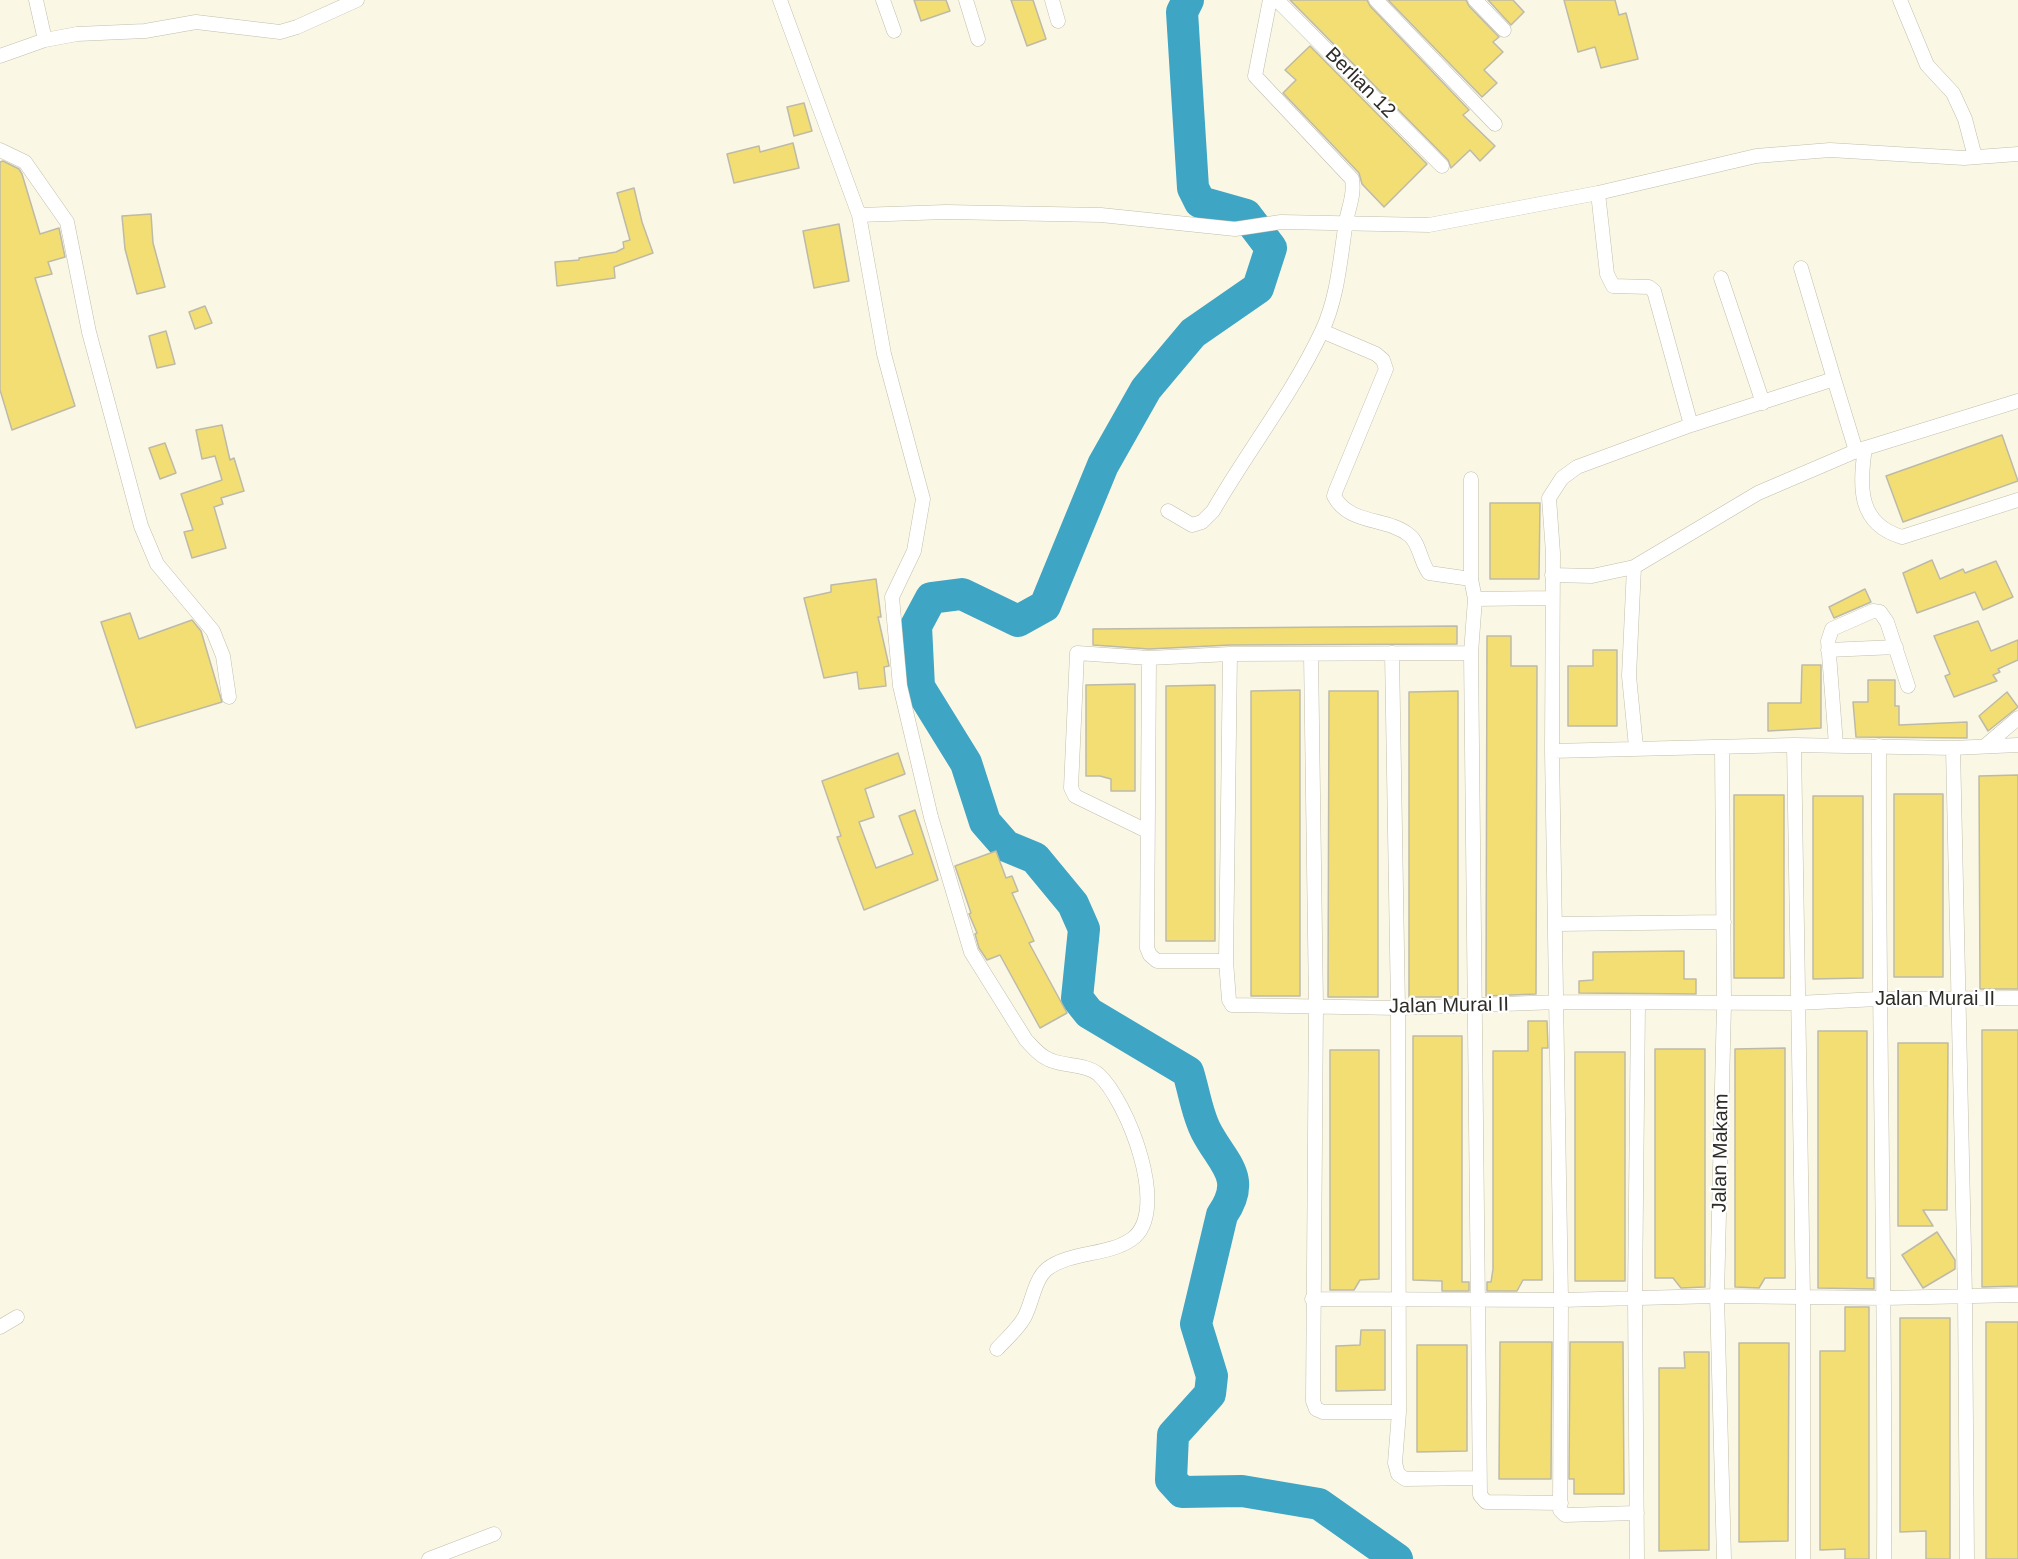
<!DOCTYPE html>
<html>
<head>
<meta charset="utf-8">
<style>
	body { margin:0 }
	canvas { display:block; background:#fbf7e5 }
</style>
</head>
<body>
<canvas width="2018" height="1559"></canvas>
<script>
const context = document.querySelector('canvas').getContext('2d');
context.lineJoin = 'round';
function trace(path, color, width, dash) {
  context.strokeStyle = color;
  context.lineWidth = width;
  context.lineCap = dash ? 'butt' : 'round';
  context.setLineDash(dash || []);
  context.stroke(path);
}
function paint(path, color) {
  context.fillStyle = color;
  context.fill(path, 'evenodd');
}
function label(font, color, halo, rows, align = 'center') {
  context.font = font + ' Arial,sans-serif';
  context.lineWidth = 4.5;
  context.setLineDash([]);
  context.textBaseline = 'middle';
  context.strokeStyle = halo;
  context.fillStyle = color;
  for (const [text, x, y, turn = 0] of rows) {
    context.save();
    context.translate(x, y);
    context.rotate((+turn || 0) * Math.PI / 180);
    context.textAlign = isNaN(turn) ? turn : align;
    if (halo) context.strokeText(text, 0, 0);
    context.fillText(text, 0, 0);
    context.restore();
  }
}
trace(new Path2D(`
	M1188,0l-6,12 11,176 7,14 46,13 25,33 -13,40 -65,45 -47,56 -43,76 -58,141 -27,15 -56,-27 -31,4 -15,28 3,61 47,76 19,59 21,24 29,12 38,46 11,25 -7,69 12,15 99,59c6,19 9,42 18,59 17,33 42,46 16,84l-26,109 16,52 -2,18 -37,41 -2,45 11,12 60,-1 77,13 78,55`), '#3fa5c4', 32);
const building = new Path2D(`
	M914,0h32l4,11 -29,10z
	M1011,0h22l13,39 -19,7z
	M1290,0h77l3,6 99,104 -6,5 32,31 -15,15 -10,-11 -19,18 -3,-8z
	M1388,0h78l3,6 30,31 -6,5 10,10 -19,18 13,13 -15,14z
	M1488,0h25l11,12 -13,13z
	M1564,0h51l4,15 7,-2 12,46 -37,9 -6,-21 -17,5z
	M1310,46l117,118 -43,43 -22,-23 -3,-11 -76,-80 13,-13 -11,-10z
	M804,103l8,28 -18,5 -7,-29z
	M793,143l6,25 -65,15 -7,-29 32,-8 1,6z
	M3,161l16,8 3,5 18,60 19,-6 6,29 -17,5 4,12 -17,4 40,128 -63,24 -12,-40v-228z
	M634,188l8,34 11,31 -39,14 1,11 -58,8 -2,-24 24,-2v-2l37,-6 8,-4 -1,-6 7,-2 -13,-47z
	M151,214l2,29 12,44 -28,7 -12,-45 -3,-33z
	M839,224l10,57 -35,7 -11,-57z
	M205,306l7,17 -17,6 -6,-17z
	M166,331l9,33 -18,4 -8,-32z
	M222,425l8,35 4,-2 10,33 -23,7 2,6 -9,3 12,41 -34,10 -8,-26 9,-2 -12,-36 41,-14 -7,-24 -13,3 -6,-29z
	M2002,435l16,46 -115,41 -17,-46z
	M165,443l11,30 -16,6 -11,-31z
	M1490,503h50l-1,76h-49z
	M1932,560l8,19 23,-10 2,4 31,-12 17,36 -30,13 -8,-18 -58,21 -14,-40z
	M876,579l5,38h-3l11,49 -5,1 2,19 -27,3 -2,-17 -33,6 -20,-80 27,-6v-7z
	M1865,589l6,13 -37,16 -5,-11z
	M130,613l9,26 53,-19 9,11 21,71 -86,26 -35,-106z
	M1978,621l13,30 27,-11v20l-20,9 2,3 -7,3 4,6 -43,16 -9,-21 5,-2 -16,-38z
	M1457,626v18l-227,1 -81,4 -56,-4v-16z
	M1487,636h24v30h26l-1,328 -50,2z
	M1593,650h24v76h-49v-60h25z
	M1802,665h19v63l-53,3v-28h33z
	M1868,680h27v26h4v19l68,-3v16l-111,-1 -3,-35h15z
	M1135,684v107h-24v-12l-11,-3h-14v-91z
	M1215,685v256h-49v-255z
	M1300,690v306h-49v-305z
	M1329,691h49v306h-50z
	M1458,691v306h-49v-305z
	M2007,692l11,15 -30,24 -9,-15z
	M898,753l7,21 -40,15 9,28 -15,5 17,46 37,-14 -14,-38 16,-6 23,70 -74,30 -27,-73 4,-1 -19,-55z
	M2018,775v214h-38l-1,-213z
	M1894,794h49v183h-49z
	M1734,795h50v183h-50z
	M1813,796h50v182l-50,1z
	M996,851l10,27 6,-2 6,15 -6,2 22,48 -5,2 38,70 -27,15 -40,-73 -13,5 -8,-12 -4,-14 2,-1 -8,-19 2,-1 -16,-47z
	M1684,951v28h12v15l-117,-1v-12l14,-1v-28z
	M1528,1021h19l1,27h-6v232h-19l-6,11h-30v-9h4l2,-13v-218h35z
	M1982,1030h36v256l-36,1z
	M1818,1031h49v247h7v11l-56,-1z
	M1413,1036h49v246h7v9h-27v-10l-29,-1z
	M1898,1043h50l-1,167h-24l10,16h-35z
	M1785,1048v230h-20l-6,10 -24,-1v-238z
	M1655,1049h50v238l-24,1 -8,-10h-18z
	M1330,1050h49v229l-19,1 -6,10h-24z
	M1575,1052h50v229h-50z
	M1937,1232l18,28v9l-32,19 -21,-33z
	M1845,1307h24v252h-24v-10l-25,1v-199h25z
	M1900,1318h50v241h-24v-28l-26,1z
	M1986,1322h32v237h-32z
	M1361,1330h24v60l-49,1v-45l24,-1z
	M1500,1342h52l-1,137h-52z
	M1570,1342h53l1,152h-50v-15h-5z
	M1739,1343h50l-1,198 -49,1z
	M1417,1345h50v106l-50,1z
	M1684,1352h25v198l-50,1v-183h26z`);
paint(building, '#f3de74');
trace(building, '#bdbaa8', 1.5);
const minor = new Path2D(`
	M36,0l9,40
	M780,0l79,215 25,139 39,145 -9,52 -22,46 8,89 31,131 40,135 55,88c6,6 12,14 20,18 14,9 39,5 52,16 29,26 73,137 34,165 -24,17 -61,12 -85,30 -13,11 -15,35 -23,49 -7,12 -18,21 -27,31
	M883,0l11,31
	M966,0l12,39
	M1052,0l6,21
	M1277,0l165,166
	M1376,0l119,124
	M1475,0l29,30
	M1900,0l27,65 26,28 12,26 10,38
	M0,56l45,-16 32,-6 68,-3 51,-9 84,10 17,-5 60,-27
	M0,150l25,12 42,60 22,110 52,194 16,38 56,67 10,25 6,41
	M1598,193l9,81 6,12 36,1 5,4 37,134
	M859,215l87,-3 155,3 134,14 46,-7 148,3 169,-32 158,-37 74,-6 134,8 54,-4
	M1801,268l33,111
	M1721,278l42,125
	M1322,331l54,23 7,6 3,9 -50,121 -2,6c15,29 53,21 75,39 11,8 11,27 20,38l42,6
	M1865,448c-6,39 -7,76 37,89l116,-37
	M1471,479v100l4,20 -4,54 9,842 6,7 75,1
	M1168,511l24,14 10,-3 11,-11c35,-61 79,-116 109,-180 15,-32 18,-69 23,-103 2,-18 10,-31 7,-49l-97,-103 15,-76
	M1634,567l-5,109 7,71
	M1552,575l40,1 42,-9 124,-74 98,-42 162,-50
	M1475,599l76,-1
	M1828,650l68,-3
	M1392,653l6,355 1,404 -4,51 3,11 7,5 73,-1
	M1230,654l-4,307 3,39 3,5 166,3 159,-6 240,1 81,-4 140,-1
	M1311,654l5,351 -3,396 3,8 7,3h76
	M1149,658l-2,290 3,7 7,6h69
	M1794,745l9,552v262
	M1836,745l-8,-104 4,-12 41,-18 7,1 7,10 21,64
	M1879,746c-1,271 7,542 5,813
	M1985,746l33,-28
	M1722,747l2,257 -7,292 7,263
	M1953,748l12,548 2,263
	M1552,751l242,-6 159,3 65,-3
	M1147,831l-72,-35 -4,-8 6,-135 72,5 81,-4 241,-1
	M1556,924l168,-2
	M1312,1299l249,1 156,-4 168,2 133,-3
	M0,1327l17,-10
	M1637,1513l-72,2 -5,-5 1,-210 -9,-549 1,-198 -4,-55 13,-20 15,-11 114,-42 143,-46 22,72
	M429,1559l65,-25
	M1637,1559l-2,-262 3,-293`);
trace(minor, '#c1beac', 15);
trace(minor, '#fff', 14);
label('20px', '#2f2d27', '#fff', [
	["Berlian 12",1360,83,45],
	["Jalan Murai II",1935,999],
	["Jalan Murai II",1449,1006,-1],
	["Jalan Makam",1721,1153,-89]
]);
</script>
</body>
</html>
